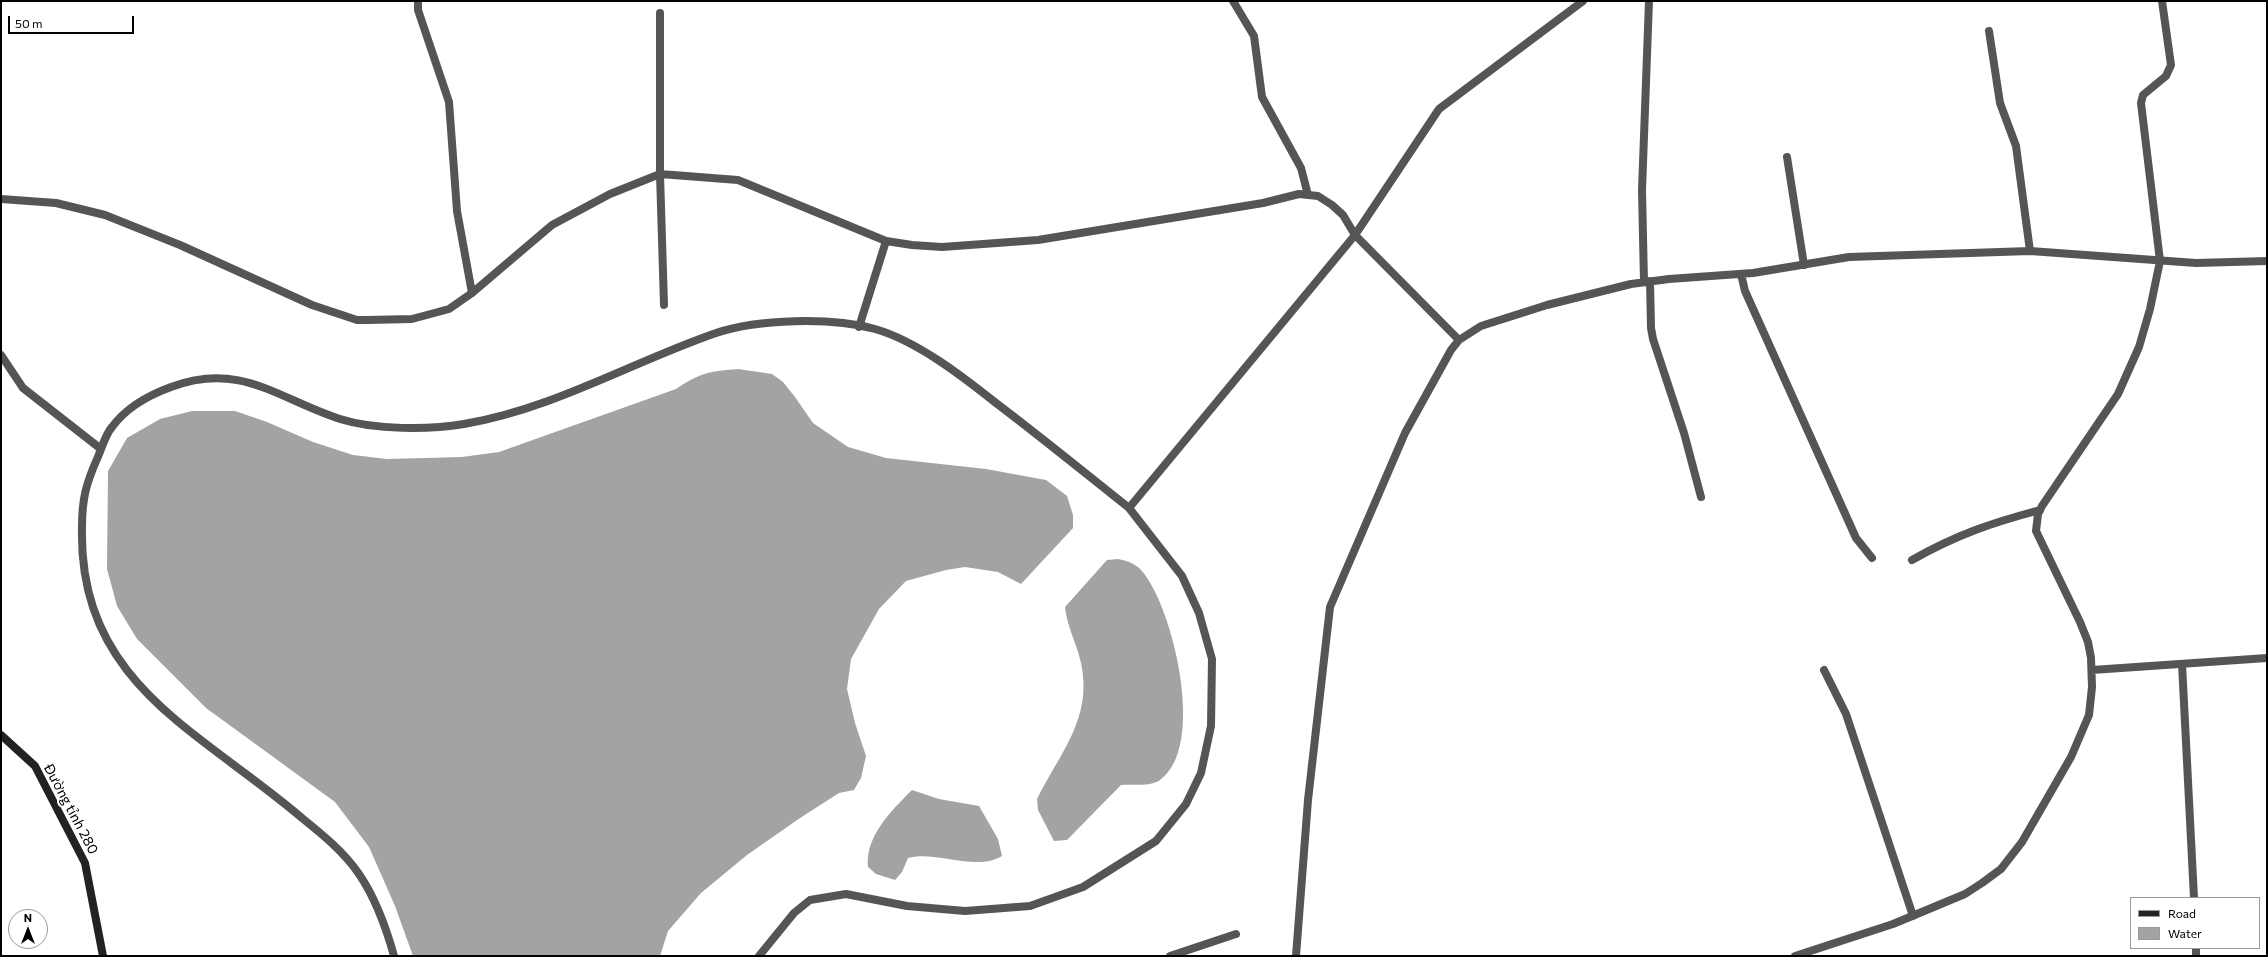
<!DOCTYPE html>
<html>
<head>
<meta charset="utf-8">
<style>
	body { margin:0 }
	#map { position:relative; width:2268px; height:957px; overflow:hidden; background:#fff; font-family:Commissioner,sans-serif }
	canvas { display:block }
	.frame { position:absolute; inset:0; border:2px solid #000; pointer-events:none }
	.legend { position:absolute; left:2130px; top:897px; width:130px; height:52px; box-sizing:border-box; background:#fff; border:1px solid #999; margin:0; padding:5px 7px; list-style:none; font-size:12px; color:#000 }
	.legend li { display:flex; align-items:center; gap:8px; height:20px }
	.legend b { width:20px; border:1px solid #999 }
	.north { position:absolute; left:8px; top:909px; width:40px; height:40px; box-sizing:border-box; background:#fff; border:1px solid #999; border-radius:50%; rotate:0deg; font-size:11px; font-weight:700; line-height:16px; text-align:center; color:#000 }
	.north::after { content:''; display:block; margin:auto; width:14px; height:18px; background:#000; clip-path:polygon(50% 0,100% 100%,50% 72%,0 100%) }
	.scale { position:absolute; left:8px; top:16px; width:126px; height:18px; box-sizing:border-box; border:2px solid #000; border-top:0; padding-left:5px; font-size:12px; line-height:14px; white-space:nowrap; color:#000; -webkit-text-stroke:3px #fff; paint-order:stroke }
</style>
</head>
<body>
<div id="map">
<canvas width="2268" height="957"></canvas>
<div class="frame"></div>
<ul class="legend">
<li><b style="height:5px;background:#222"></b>Road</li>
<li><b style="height:11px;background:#a3a3a3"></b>Water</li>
</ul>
<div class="north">N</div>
<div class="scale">50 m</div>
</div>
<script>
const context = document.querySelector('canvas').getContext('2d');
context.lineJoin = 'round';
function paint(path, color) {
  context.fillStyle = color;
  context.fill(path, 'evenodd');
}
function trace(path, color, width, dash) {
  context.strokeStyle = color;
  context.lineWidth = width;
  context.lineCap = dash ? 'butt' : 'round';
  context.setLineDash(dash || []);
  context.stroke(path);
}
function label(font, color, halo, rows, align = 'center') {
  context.font = font + ' Commissioner,sans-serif';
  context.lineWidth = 4;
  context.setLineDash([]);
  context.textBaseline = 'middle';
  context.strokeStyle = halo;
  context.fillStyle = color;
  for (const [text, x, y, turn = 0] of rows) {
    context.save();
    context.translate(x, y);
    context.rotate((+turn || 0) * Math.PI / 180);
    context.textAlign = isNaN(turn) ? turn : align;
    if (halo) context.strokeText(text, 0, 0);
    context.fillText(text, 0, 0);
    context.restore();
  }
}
paint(new Path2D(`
	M738,369l34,5 11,8 12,15 18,26 35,24 38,11 100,11 60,11 21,16 6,19v13l-52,56 -23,-12 -33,-5 -19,3 -40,11 -27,28 -28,50 -4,30 8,34 11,33 -5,22 -7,12 -15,3 -39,25 -53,37 -46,38 -33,38 -8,25h-247l-18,-50 -26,-59 -34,-45 -129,-94 -69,-69 -20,-33 -10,-37 1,-98 19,-33 33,-19 32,-8h43l32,11 46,20 40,13 34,4 75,-2 37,-5 177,-63c23,-16 35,-18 62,-20z
	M1118,559c9,2 17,4 24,12 31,36 65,176 18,209 -10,7 -27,4 -39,5l-54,55 -13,1 -16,-31 -1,-11c23,-46 56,-81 44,-136 -4,-19 -14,-36 -16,-56l42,-47z
	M912,790l27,9 40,7 19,33 4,17c-25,16 -67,-6 -94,2l-6,14 -7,8 -19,-6 -8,-7c-3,-31 24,-57 44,-77z`), '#a3a3a3');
trace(new Path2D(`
	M859,327l27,-86
	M1,355l22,33 78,61
	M2182,664l12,234
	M2196,948v8
	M394,956c-8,-29 -18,-57 -35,-82 -15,-22 -36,-39 -57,-56 -101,-87 -224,-134 -220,-291 0,-28 4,-43 15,-68 5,-11 8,-24 15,-32 14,-19 37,-32 59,-40 70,-26 107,12 169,32 35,11 89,11 124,5 89,-15 168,-62 252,-91 42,-14 115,-16 159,-4 42,12 87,47 121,74 45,34 89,70 133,105
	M759,956l35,-43 16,-13 36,-6 61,12 58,5 65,-5 53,-19 73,-46 30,-37 15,-31 10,-47 1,-67 -13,-46 -17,-37 -53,-68 226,-273`), '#555', 8);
trace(new Path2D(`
	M418,1v9l31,92 8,109 15,82
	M1233,1l21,35 8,61 39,71 7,27
	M660,13v161l4,131
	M1989,31l11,72 16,43 14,105
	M1787,157l17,108
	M1,199l55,4 49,12 75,30 132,60 45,15h10l45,-1 37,-10 23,-16 80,-68 58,-31 50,-20 78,6 148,61 26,4 30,2 96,-7 225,-37 36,-9 19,2 14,9 11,10 12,20 104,105
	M1355,235l84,-126 144,-108
	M1741,274l4,17 111,247 16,20
	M1650,281l1,47 2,11 31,94 17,64
	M1644,282l-2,-92 7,-189
	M1912,560c44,-25 79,-37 128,-50
	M1824,670l22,44 67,202
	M2092,670l175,-12
	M1170,956l66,-22
	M1296,956l12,-156 22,-193 75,-174 46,-83 8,-10 22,-14 66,-21 84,-21 38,-5 84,-6 96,-16 181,-6 166,12 71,-2
	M1795,956l98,-32 72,-30 17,-11 19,-14 21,-27 49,-85 18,-42 3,-28 -1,-29 -3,-16 -8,-20 -44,-91 2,-17 4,-8 76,-112 21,-47 11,-38 10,-48 -19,-158 2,-8 23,-19 5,-11 -9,-64`), '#555', 8);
trace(new Path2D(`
	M1,735l34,31 50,97 18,93`), '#222', 8);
label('14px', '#000', '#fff', [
	["Đường tỉnh 280",71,809,62]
]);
</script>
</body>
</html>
